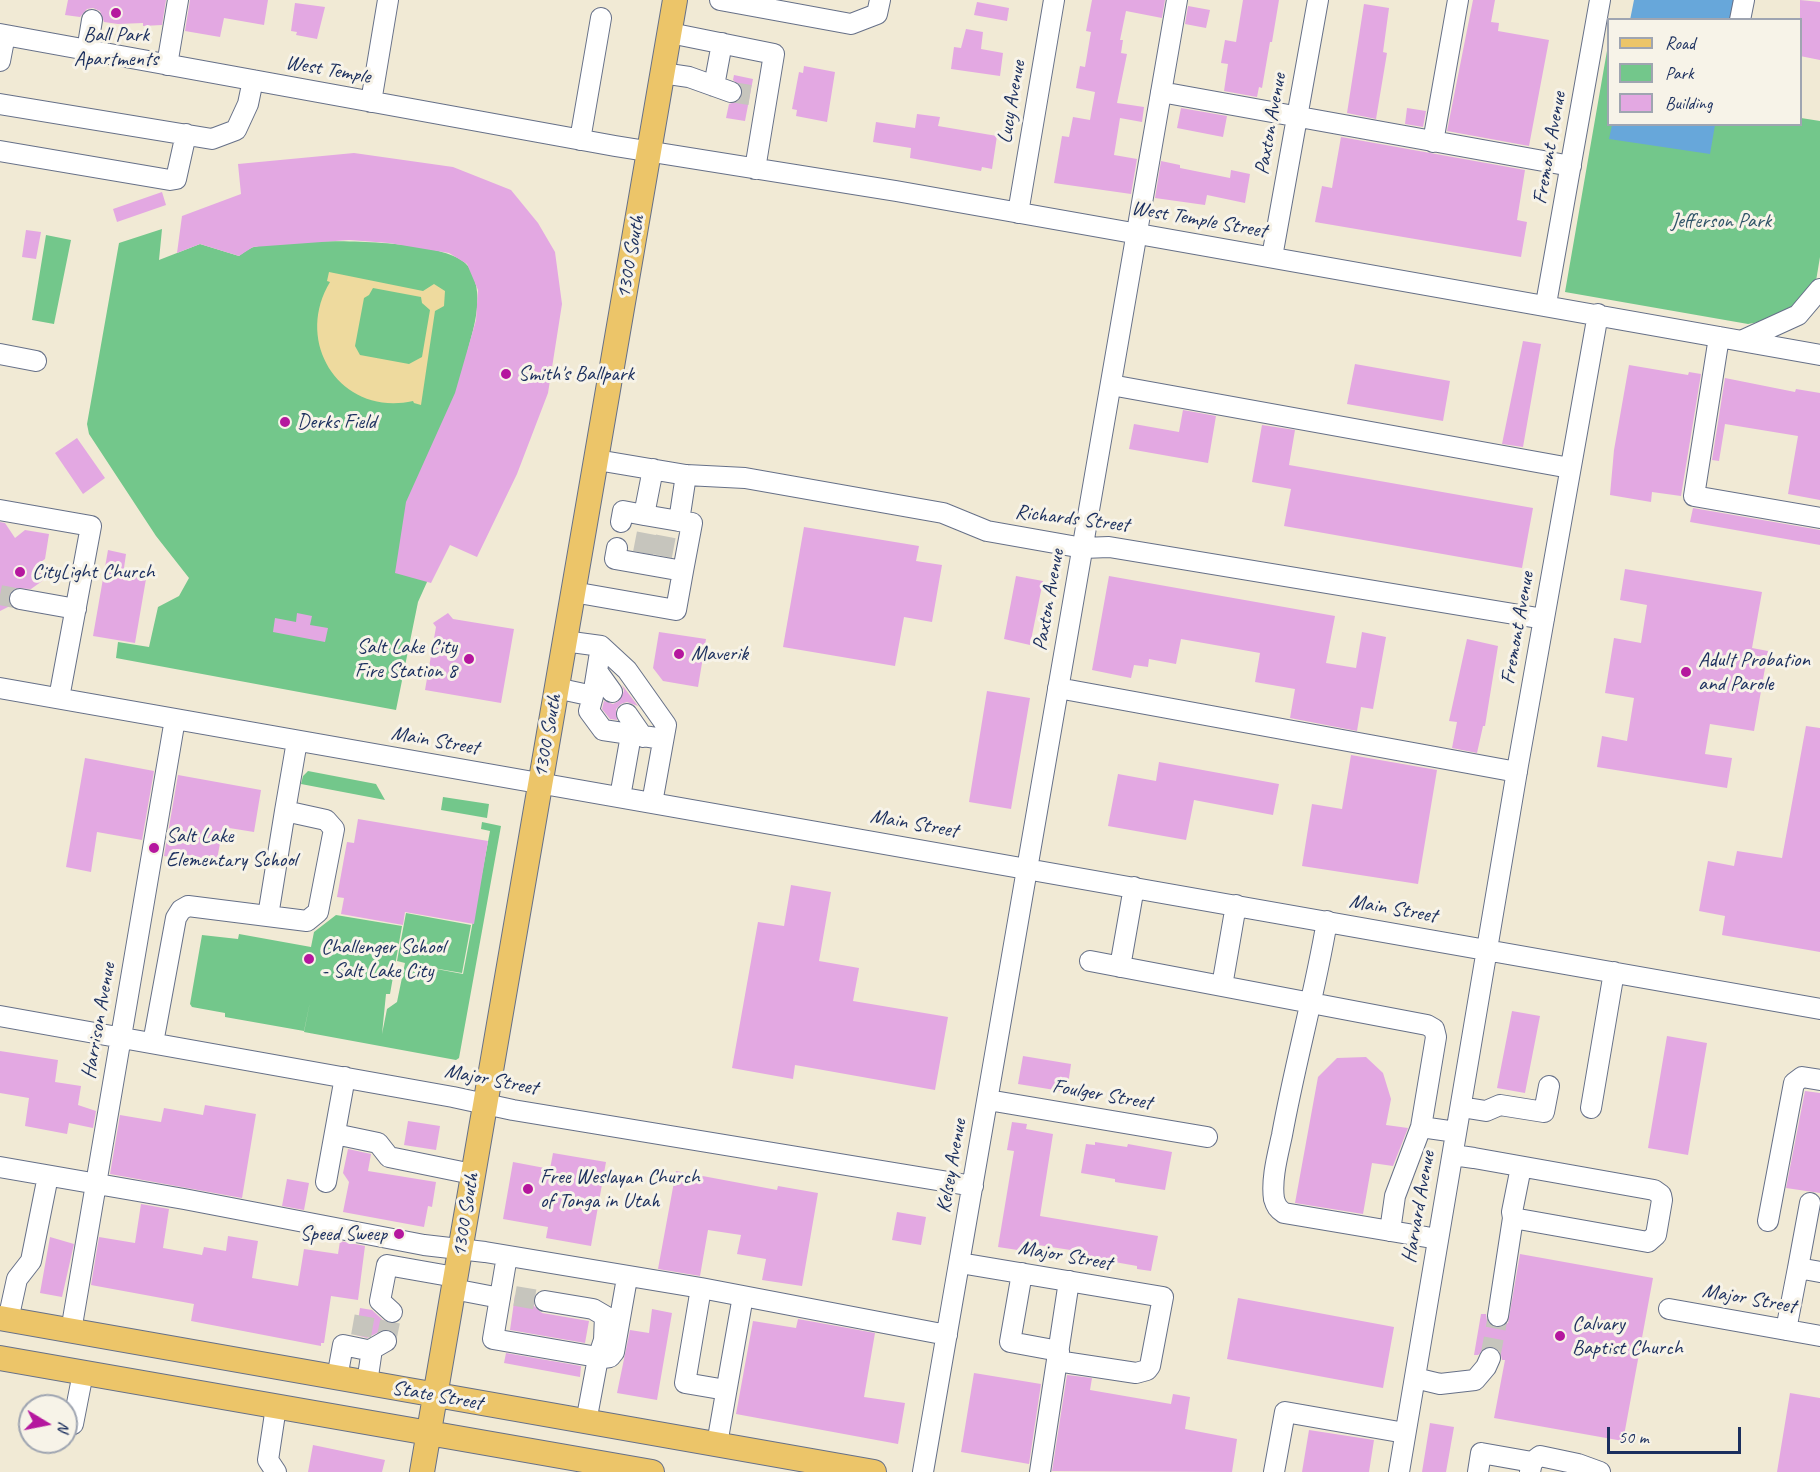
<!DOCTYPE html>
<html>
<head>
<meta charset="utf-8">
<style>
	body { margin:0 }
	#map { position:relative; width:1820px; height:1472px; overflow:hidden; background:#f1ead5; font-family:Caveat,sans-serif }
	canvas { display:block }
	.legend { position:absolute; left:1607px; top:18px; width:195px; height:108px; box-sizing:border-box; background:#f7f3e8; border:2px solid #9fa5b1; margin:0; padding:8px 10px; list-style:none; font-size:18px; color:#1b2f5e }
	.legend li { display:flex; align-items:center; gap:12px; height:30px }
	.legend b { width:30px; border:2px solid #9fa5b1 }
	.north { position:absolute; left:18px; top:1394px; width:60px; height:60px; box-sizing:border-box; background:#f7f3e8; border:2px solid #9fa5b1; border-radius:50%; rotate:100deg; font-size:16px; font-weight:700; line-height:24px; text-align:center; color:#1b2f5e }
	.north::after { content:''; display:block; margin:auto; width:21px; height:27px; background:#b5179e; clip-path:polygon(50% 0,100% 100%,50% 72%,0 100%) }
	.scale { position:absolute; left:1607px; top:1427px; width:134px; height:27px; box-sizing:border-box; border:3px solid #1b2f5e; border-top:0; padding-left:8px; font-size:18px; line-height:21px; white-space:nowrap; color:#1b2f5e; -webkit-text-stroke:4px #f7f3e8; paint-order:stroke }
</style>
</head>
<body>
<div id="map">
<canvas width="1820" height="1472"></canvas>
<ul class="legend">
<li><b style="height:8px;background:#ecc569"></b>Road</li>
<li><b style="height:16px;background:#73c78b"></b>Park</li>
<li><b style="height:16px;background:#e3a8e2"></b>Building</li>
</ul>
<div class="north">N</div>
<div class="scale">50 m</div>
</div>
<script>
const context = document.querySelector('canvas').getContext('2d');
context.lineJoin = 'round';
function paint(path, color) {
  context.fillStyle = color;
  context.fill(path, 'evenodd');
}
function trace(path, color, width, dash) {
  context.strokeStyle = color;
  context.lineWidth = width;
  context.lineCap = dash ? 'butt' : 'round';
  context.setLineDash(dash || []);
  context.stroke(path);
}
function label(font, color, halo, rows, align = 'center') {
  context.font = font + ' Caveat,sans-serif';
  context.lineWidth = 6;
  context.setLineDash([]);
  context.textBaseline = 'middle';
  context.strokeStyle = halo;
  context.fillStyle = color;
  for (const [text, x, y, turn = 0] of rows) {
    context.save();
    context.translate(x, y);
    context.rotate((+turn || 0) * Math.PI / 180);
    context.textAlign = isNaN(turn) ? turn : align;
    if (halo) context.strokeText(text, 0, 0);
    context.fillText(text, 0, 0);
    context.restore();
  }
}
paint(new Path2D(`
	M1608,45v79h192l1,-6 19,3v136l-4,24 -27,31 -19,8 -22,4 -183,-32z
	M162,229l-3,31 41,-16 39,12c4,-3 10,-8 15,-9 34,-9 194,-11 214,19 18,27 6,60 -1,88l-40,228 -9,20 -22,108 -280,-52 2,-16 31,5 9,-40 21,-11 10,-18 -33,-42 -67,-102 -2,-10 32,-181z
	M46,235l25,5 -17,84 -22,-4z
	M308,771l68,13 9,16 -84,-16 2,-8z
	M443,797l46,7 -2,14 -46,-8z
	M482,822l19,4 -42,232 -3,2 -152,-28 6,-30 -6,29 -79,-14v-4l-33,-6 -2,-3 12,-69 36,4 1,-5 72,13 3,-15 22,-17 66,11 -12,68h-4l-4,40 5,-25 10,-7 8,-39 -8,-2 9,-48 65,12 -9,48 -52,-9 53,10 27,-143 -9,-2z`), '#73c78b');
paint(new Path2D(`
	M329,272l94,19 11,-7 11,7 -1,15 -9,5 -14,94 -7,-2 -1,-2c-72,16 -120,-58 -83,-119l-3,-1zM373,288l48,9 1,6 8,7 -8,47 -13,7 -49,-9 -5,-9 9,-48 5,-3z`), '#eeda9e');
paint(new Path2D(`
	M1634,0h102l-3,19 -103,1z
	M1612,125v-1l103,1 -5,29 -101,-15z`), '#67a7da');
paint(new Path2D(`
	M68,0h98l-4,25 -19,1v-3l-25,1 -14,-2 -4,-11 -7,-3 -6,1 -7,8 -15,-2z
	M190,0h78l-4,25 -40,-7 -4,19 -35,-6z
	M1092,0h73l-3,18 -36,-7 -6,29h3l-2,13 6,1 -10,49 27,4 -2,15 -22,-4 -6,37 23,4 -6,35 -77,-11 8,-47 7,1 4,-20 17,3 5,-28 -19,-4 4,-22 5,1 6,-35 -5,-1z
	M1243,0h36l-7,42h-2l-8,46 -3,-1 -2,10 -33,-6 4,-27 -7,-1 4,-23 11,2z
	M1473,0h22l-4,22 8,1 -1,8 51,9 -20,106 -82,-15z
	M1800,0l20,2v58l-20,-4z
	M977,2l32,6 -2,13 -33,-6z
	M295,3l30,4 -8,32 -21,-4 1,-3 -6,-1z
	M1364,4l25,4 -6,44 4,1 -11,66 -29,-6z
	M1188,6l22,4 -4,18 -21,-4z
	M966,29l17,3 -2,17 22,4 -3,23 -49,-7 3,-22 7,1z
	M804,66l31,6 -8,50 -31,-6 1,-6 -5,-1 7,-37 4,1z
	M734,75l19,4 -8,42 -19,-3 3,-14 9,-3 4,-6 1,-6 -10,-9z
	M1181,108l46,8 -4,21 -46,-9z
	M1407,108l19,3 -3,16 -18,-3z
	M917,114l23,3 -2,9 59,10 -5,33 -10,-2 -1,4 -71,-13 1,-10 -38,-6 3,-20 39,6z
	M1341,137l184,33 -8,50 10,2 -6,35 -206,-35 7,-36 10,2z
	M354,153l99,14 58,23 27,33 17,29 7,52 -14,89 -31,81 -40,83 -27,-12 -19,38 -36,-10 11,-71 49,-109 21,-73 2,-30 -11,-26 -18,-11 -60,-10 -40,-3 -96,7 -14,9 -39,-12 -23,9 5,-37 59,-22 -3,-30z
	M1161,161l19,4v3l50,10 1,-8 19,4 -5,29 -38,-8 -2,10 -50,-7z
	M162,192l4,13 -49,17 -4,-13z
	M26,230l15,2 -5,27 -14,-2z
	M1523,341l18,3 -18,103 -21,-3z
	M1355,364l95,17 -7,40 -96,-17z
	M1629,365l59,10 1,-3 12,2 -20,122 -29,-4 -1,10 -41,-7 4,-45z
	M1725,378l70,14 1,-3 24,4v107l-32,-6 10,-58 -73,-12 -6,37 -7,-1z
	M1183,410l33,6 -8,47 -79,-14 5,-25 45,8z
	M1262,425l33,5 -6,35 244,43 -11,60 -238,-42 7,-37 -39,-7z
	M77,438l28,40 -22,16 -28,-41z
	M1693,508l127,22v15l-130,-23z
	M0,522l5,1 10,15 10,-8 24,4 -4,25 -10,7 10,13 -14,10 -15,-1 -5,3 -3,6 2,9 -10,5z
	M804,527l115,19 -3,15 26,4 -10,57 -28,-5 -9,49 -112,-19z
	M108,550l18,4 -3,21 23,4 -11,64 -42,-7z
	M1625,569l137,23 -10,56 16,3 -14,80 -44,-7 -5,30 27,4 -5,30 -130,-21 5,-31 25,5 7,-43 -29,-5 9,-55 27,5 6,-38 -27,-5z
	M1016,576l27,5 -13,64 -26,-6z
	M1109,576l226,40 -9,47 30,5 6,-36 24,5 -13,72 -12,-2 -4,24 -67,-13 5,-29 -40,-7 5,-29 -79,-14 -5,25 -27,-5 -1,8 -14,-2 -3,13 -39,-8z
	M297,613l15,3 -2,9 18,3 -3,14 -52,-10 2,-14 21,4z
	M448,613l5,6 61,10 -13,74 -76,-13 11,-63 -3,-4z
	M659,632l47,7 -8,48 -35,-6 -10,-13z
	M1467,639l31,7 -13,80h-2l-6,27 -25,-5 5,-26 -8,-1z
	M622,685l16,21 -11,-4 -6,2 -5,5 1,11 -7,-1 -8,-10 2,-8 9,3 6,-3 5,-10z
	M987,691l43,7 -19,111 -42,-7z
	M1806,726l14,2v224l-98,-17 3,-19 -26,-5 9,-50 26,5 3,-15 45,7z
	M1351,755l86,15 -19,114 -116,-18 10,-62 30,5z
	M85,758l69,13 -12,69 -45,-8 -6,40 -25,-5z
	M1159,762l120,22 -6,31 -79,-15 -8,40 -78,-14 10,-52 38,7z
	M178,775l83,15 -7,42 -31,-5 -7,38 -52,-9z
	M358,819l130,22 -14,83 -69,-12 -2,13 -62,-11 3,-16 -7,-1 10,-55 7,1z
	M791,885l40,7 -12,69 40,7 -6,33 95,16 -13,73 -140,-25 -2,14 -61,-11 26,-146 26,4z
	M1512,1011l28,5 -15,77 -28,-5z
	M1667,1036l40,7 -19,112 -40,-7z
	M0,1051l58,9 -3,22 26,4 -3,19 18,6 -3,17 -24,-5 -2,11 -42,-8 4,-28 -29,-5z
	M1023,1056l48,8 -4,28 -49,-8z
	M1366,1057l17,16 8,26 -5,26 22,3 -15,38 -21,-3 -9,51 -68,-11 23,-126 19,-19z
	M1805,1091l15,2v100l-34,-5z
	M205,1105l51,9 -14,84 -132,-24 10,-59 41,7 3,-14 39,7z
	M408,1121l32,5 -4,24 -32,-5z
	M1012,1122l15,2 -1,5 27,5 -13,82 118,20 -7,35 -14,-2v-3l-45,-8 -1,4 -15,-2 1,-9 -39,-6 -1,8 -39,-6 16,-96 -7,-1z
	M1095,1142l32,5 1,-3 44,8 -7,38 -50,-8v-3l-34,-6 5,-29 9,1z
	M348,1149l23,5 -3,17 68,11 -4,25 -4,-1 -4,21 -81,-15 6,-30 -6,-9z
	M553,1153l53,9 -15,84 -45,-8 2,-11 -45,-8 10,-57 37,7z
	M676,1171l101,19 1,-4 40,7 -16,93 -40,-6 4,-21 -29,-5 4,-19 -33,-5 -8,46 -42,-7z
	M287,1179l22,4 -5,27 -22,-4z
	M141,1204l28,5 -6,39 39,7 2,-8 22,4 2,-15 30,5 -6,37 46,8 6,-37 34,5 2,-13 25,5 -7,54 -27,-4 -7,47h-3v3l-130,-25 3,-17 -103,-19 8,-48 36,6z
	M897,1212l29,5 -5,28 -29,-5z
	M50,1237l24,7 -12,53 -22,-4z
	M1520,1254l133,24 -30,163 -129,-23 11,-58h-3l-2,-9 -6,-4 -6,-1 -10,9h-4l7,-41h5l1,7 9,7 12,-5z
	M515,1295l19,3v8l8,7 47,8 -4,22 -75,-13z
	M1238,1298l156,29 -11,61 -156,-29z
	M360,1308l12,2 12,11 11,2 -1,9 -9,-3 -18,9 -11,-3z
	M652,1309l20,4 -15,87 -40,-7 13,-63 19,3z
	M798,1319l77,14 -11,64 41,6 -7,41 -162,-30 17,-93 43,7z
	M506,1353l75,13 -1,11 -76,-14z
	M974,1373l67,11 -12,80 -68,-12z
	M1067,1375l25,3 -2,12 81,14 2,-10 17,3 -5,32 52,10 -5,33 -180,-1z
	M1790,1393l30,5v74h-43z
	M1430,1423l24,4 -8,45h-24z
	M1309,1430l65,10 -5,32h-67z
	M313,1445l72,15 -3,12h-74z`), '#e3a8e2');
trace(new Path2D(`
	M731,92l19,3
	M643,553l5,-26
	M662,556l5,-26
	M0,595l20,4
	M515,1296l30,5
	M361,1336l5,-28
	M386,1341l6,-29
	M1490,1358l8,-42`), '#c6c5bd', 20, [20, 10]);
const minor = new Path2D(`
	M720,0l131,24 26,-10 3,-14
	M1740,20l4,-20
	M670,33l104,21 -19,115
	M0,34l615,112 281,45 924,164
	M87,51l5,-31
	M0,61l5,-26
	M167,65l11,-65
	M662,73l27,4 42,15
	M714,86l8,-43
	M1161,92l410,74
	M371,102l17,-102
	M0,104l212,35 24,-9 12,-26 5,-24
	M580,140l21,-122
	M1433,142l25,-142
	M0,151l170,29 6,-1 10,-45
	M1018,213l36,-213
	M1272,257l46,-257
	M1546,304l54,-304
	M1719,337l-25,159 126,22
	M1741,341l57,-26 22,-26
	M0,354l36,7
	M1111,385l459,83
	M597,460l89,15 59,3 198,35 44,18 96,17 26,-1 435,72
	M653,469l-9,46 35,6 7,-46
	M0,510l91,16 -32,172
	M679,521l13,2 -9,48
	M621,522l2,-11 21,4
	M573,592l103,18 7,-39 -68,-12 2,-11
	M20,599l56,10
	M564,641l37,5 26,24 39,55 -14,78
	M597,671l15,21
	M0,688l1820,321
	M556,688l37,8 8,-50
	M1058,688l459,84
	M593,696l-4,15 14,19 60,9
	M627,714l16,23
	M620,797l11,-62
	M268,916l17,-105
	M1327,921c-12,72 -32,142 -45,214 -4,19 -11,44 -8,64 2,7 4,10 10,14l154,26
	M1090,961l337,64 7,4 2,8 -15,90 35,5
	M1120,967l14,-80
	M1222,986l14,-81
	M0,1016l453,81 60,13 460,76
	M153,1043l23,-125 5,-8 7,-4 119,15 11,-9 16,-83 -8,-9 -41,-9 12,-70
	M988,1100l219,37
	M1461,1107l25,4 14,-6 44,7 5,-26
	M1591,1108l23,-136
	M335,1134l43,9 11,14 83,17
	M1453,1155l21,3 180,32 7,5 1,5 -6,35 -8,7 -135,-24 -1,-6 9,-45
	M0,1167l184,32 240,46 61,7 216,36 246,47
	M326,1182l19,-105
	M1768,1221l26,-138 8,-6 18,3
	M1390,1231l5,-35 26,-69
	M507,1256l-14,83 110,19 7,-1 4,-5 13,-74
	M960,1263l203,34 -13,69 -3,4 -11,3 -79,-12
	M1798,1268l12,-65
	M1022,1273l-12,69 49,9
	M701,1288l-16,95 41,7
	M453,1289l47,9
	M545,1301l48,8 12,7 -1,24 -6,18 -12,64
	M1669,1309l151,27
	M392,1312l-12,-11 7,-36 68,12
	M1498,1316l15,-98
	M8,1320l9,-41 14,-18 17,-85
	M1786,1330l12,-62 22,4
	M71,1331l104,-612
	M337,1378l6,-33 29,6
	M1415,1378l25,6 35,-4 11,-13 4,-9
	M367,1383l5,-34 14,-8
	M73,1424l10,-51
	M717,1444l26,-148
	M1532,1462l8,-6 38,8 22,8
	M276,1472l-8,-12 8,-53
	M923,1472l254,-1472
	M1040,1472l29,-191
	M1274,1472l11,-60 120,21
	M1399,1472l119,-707 80,-451
	M1478,1472l3,-19 51,9 -2,10`);
const major = new Path2D(`
	M0,1318l874,154
	M0,1358l652,114
	M422,1472l253,-1472`);
trace(minor, '#667088', 22);
trace(major, '#667088', 26);
trace(minor, '#fff', 20);
trace(major, '#ecc569', 24);
for (const [x, y, r, color] of [
	[116,13,6,"#b5179e"],
	[506,374,6,"#b5179e"],
	[285,422,6,"#b5179e"],
	[20,572,6,"#b5179e"],
	[679,654,6,"#b5179e"],
	[469,659,6,"#b5179e"],
	[1686,672,6,"#b5179e"],
	[154,848,6,"#b5179e"],
	[309,959,6,"#b5179e"],
	[528,1189,6,"#b5179e"],
	[399,1234,6,"#b5179e"],
	[1560,1336,6,"#b5179e"]
]) {
  const dot = new Path2D();
  dot.arc(x, y, r, 0, 2 * Math.PI);
  context.fillStyle = color;
  context.fill(dot);
  trace(dot, '#f7f3e8', 2);
}
label('21px', '#1b2f5e', '#f7f3e8', [
	["Ball Park",116,35,"center"],
	["Apartments",116,59,"center"],
	["Smith's Ballpark",518,374],
	["Derks Field",297,422],
	["CityLight Church",32,572],
	["Salt Lake City",457,647,"right"],
	["Fire Station 8",457,671,"right"],
	["Maverik",691,654],
	["Adult Probation",1698,660],
	["and Parole",1698,684],
	["Salt Lake",166,836],
	["Elementary School",166,860],
	["Challenger School",321,947],
	["- Salt Lake City",321,971],
	["Free Weslayan Church",540,1177],
	["of Tonga in Utah",540,1201],
	["Speed Sweep",387,1234,"right"],
	["Calvary",1572,1324],
	["Baptist Church",1572,1348]
], 'left');
label('21px', '#1b2f5e', '#f7f3e8', [
	["West Temple",328,70,10],
	["Lucy Avenue",1012,102,-80],
	["Paxton Avenue",1271,124,-80],
	["Fremont Avenue",1550,148,-80],
	["West Temple Street",1199,220,10],
	["1300 South",631,257,-80],
	["Richards Street",1072,519,7],
	["Paxton Avenue",1049,600,-80],
	["Fremont Avenue",1518,628,-80],
	["1300 South",548,736,-80],
	["Main Street",435,741,10],
	["Main Street",914,824,10],
	["Main Street",1393,909,10],
	["Harrison Avenue",99,1021,-80],
	["Major Street",491,1080,11],
	["Foulger Street",1102,1095,10],
	["Kelsey Avenue",952,1166,-80],
	["Harvard Avenue",1419,1207,-80],
	["1300 South",466,1215,-81],
	["Major Street",1065,1256,10],
	["Major Street",1749,1299,10],
	["State Street",437,1396,10]
]);
label('21px', '#315569', '#f7f3e8', [
	["Jefferson Park",1721,221]
]);
</script>
</body>
</html>
